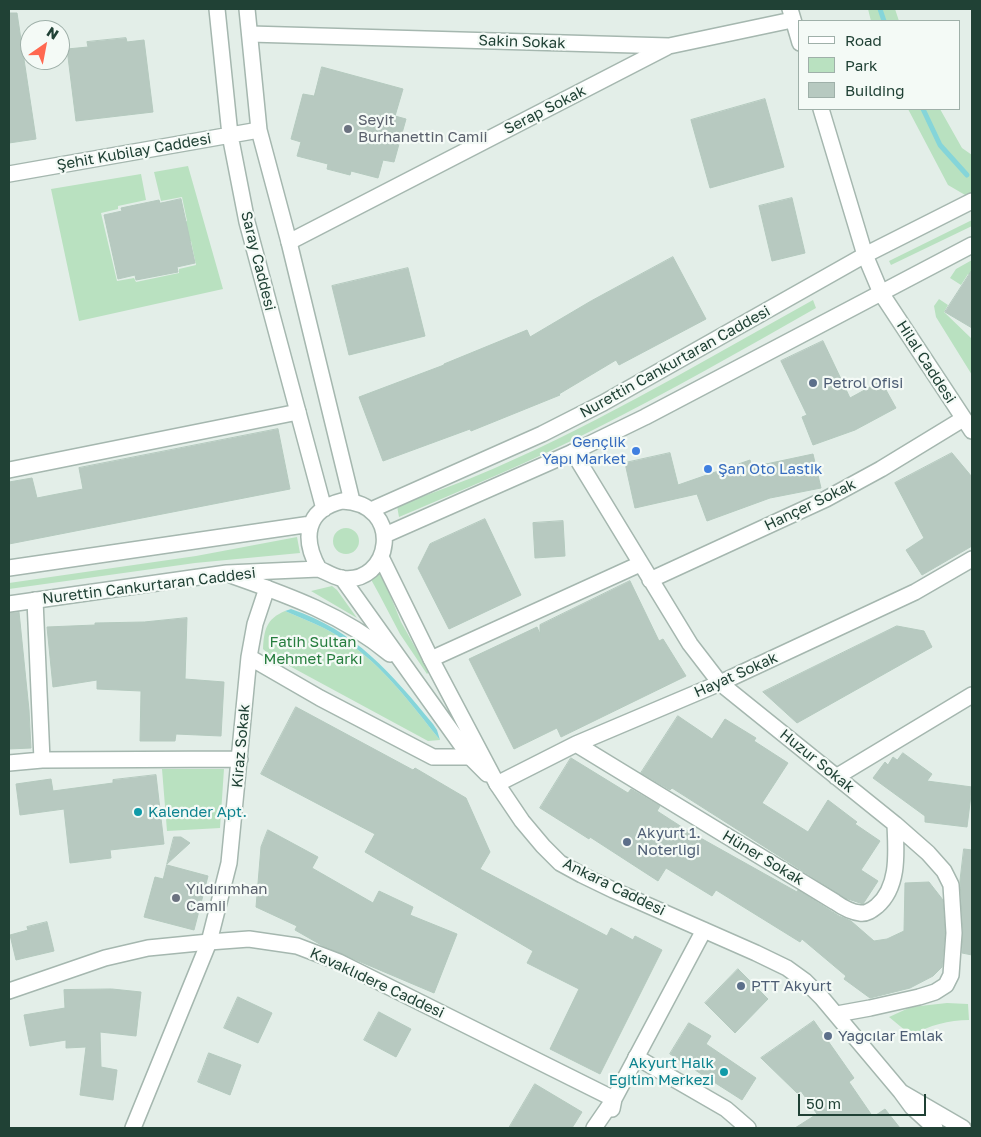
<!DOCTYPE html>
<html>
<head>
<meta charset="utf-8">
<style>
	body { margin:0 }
	#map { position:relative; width:981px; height:1137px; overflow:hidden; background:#e3eee8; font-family:"Golos Text",sans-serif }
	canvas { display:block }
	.frame { position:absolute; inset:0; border:10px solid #204135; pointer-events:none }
	.legend { position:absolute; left:798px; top:20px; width:162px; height:90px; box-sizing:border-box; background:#f4faf6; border:1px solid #9fb0a9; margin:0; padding:6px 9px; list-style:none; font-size:15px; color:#204135 }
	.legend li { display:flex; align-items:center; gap:10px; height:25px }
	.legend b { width:25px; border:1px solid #9fb0a9 }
	.north { position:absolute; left:20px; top:20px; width:50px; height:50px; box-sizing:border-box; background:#f4faf6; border:1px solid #9fb0a9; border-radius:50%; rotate:33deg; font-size:14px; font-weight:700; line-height:20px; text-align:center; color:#204135 }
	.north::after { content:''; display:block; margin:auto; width:18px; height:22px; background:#ff6850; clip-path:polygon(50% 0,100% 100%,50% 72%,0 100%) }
	.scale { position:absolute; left:798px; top:1094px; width:128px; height:22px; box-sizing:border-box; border:2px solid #204135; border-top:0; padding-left:6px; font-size:15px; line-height:18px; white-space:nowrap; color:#204135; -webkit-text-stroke:4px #f4faf6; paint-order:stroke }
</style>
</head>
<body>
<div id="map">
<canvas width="981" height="1137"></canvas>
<div class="frame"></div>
<ul class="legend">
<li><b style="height:6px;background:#fff"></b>Road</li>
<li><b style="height:14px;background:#b9e1c0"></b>Park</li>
<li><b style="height:14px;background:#b7c9c0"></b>Building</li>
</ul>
<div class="north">N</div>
<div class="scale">50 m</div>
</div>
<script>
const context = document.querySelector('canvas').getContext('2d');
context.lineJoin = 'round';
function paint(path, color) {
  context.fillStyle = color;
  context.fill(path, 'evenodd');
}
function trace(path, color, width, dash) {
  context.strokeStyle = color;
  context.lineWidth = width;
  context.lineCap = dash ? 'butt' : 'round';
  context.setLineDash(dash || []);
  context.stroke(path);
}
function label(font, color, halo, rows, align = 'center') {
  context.font = font + ' "Golos Text",sans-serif';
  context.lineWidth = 4.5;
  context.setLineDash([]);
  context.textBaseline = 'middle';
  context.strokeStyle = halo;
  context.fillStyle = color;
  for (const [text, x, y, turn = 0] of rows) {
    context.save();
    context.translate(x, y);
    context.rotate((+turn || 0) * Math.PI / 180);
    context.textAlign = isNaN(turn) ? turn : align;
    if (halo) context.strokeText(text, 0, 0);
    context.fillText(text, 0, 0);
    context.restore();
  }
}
paint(new Path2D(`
	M868,9h27l4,12h-28z
	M908,109h32l22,39 10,7v44l-24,-14z
	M188,166l35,123 -144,32 -28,-132 90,-15 5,26 -28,6v3l-17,4 16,68 17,-3 2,4 43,-9v-4l17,-4 -5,-24 -5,1 -4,-19 5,-2 -5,-24 -21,4 -7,-29z
	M972,220v6l-81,39 -2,-4z
	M972,260v17l-4,-3 -7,11 -11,-7 6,-9z
	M939,299l9,6 -4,7 28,27v36l-36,-58 -2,-11z
	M813,300l3,8c-74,42 -147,84 -223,122 -63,32 -128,59 -194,87l-2,-11c32,-12 66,-24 98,-38 110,-48 213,-110 318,-168z
	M333 541a13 13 0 1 1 26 0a13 13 0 1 1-26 0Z
	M297,537l3,16 -105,10 -186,26v-6l187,-27z
	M380,570l21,52 28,50 -2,2 -27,-40 -21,-40 -11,-20z
	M332,586l5,4 20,28 -46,-27z
	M285,611c20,9 41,16 59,29 39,25 67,64 96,100l-12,1 -157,-85 -8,-7c1,-19 3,-30 22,-38z
	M162,769h62l-4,59 -53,3z
	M947,1003l21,1 1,16c-20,0 -40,5 -57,16l-23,-19 22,-10z`), '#b9e1c0');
paint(new Path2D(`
	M291,609c64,21 101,65 142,115l4,6 3,10c-29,-36 -57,-75 -96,-100 -18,-13 -39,-20 -59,-29z`), '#85d5d9');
trace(new Path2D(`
	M880,9l4,12
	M923,109l17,36 27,30`), '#85d5d9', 5);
const building = new Path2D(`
	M9,13h8l19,126 -27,4z
	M126,38l1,4 17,-2 9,72 -77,9 -9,-72 21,-2 -1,-5z
	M322,67l81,22 -8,27 11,3 -12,43 -11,-2 -5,18 -27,-7 -1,4 -23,-6 1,-5 -31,-8 4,-14 -10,-3 12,-45 11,2z
	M765,99l19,68 -74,21 -19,-68z
	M792,198l13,55 -33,8 -13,-55z
	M181,199l14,64 -18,4 1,5 -42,8 -1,-5 -17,4 -14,-64 18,-4 -1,-3 38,-8 1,3z
	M673,257l33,62 -87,46 -3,-5 -57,34 1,1 -89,36 -1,-2 -87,32 -24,-64 85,-32v-1l83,-34 3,7 61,-36z
	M408,268l17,68 -76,19 -17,-69z
	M972,270v58l-27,-16z
	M823,341l27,57 31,-17 15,27 -41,22 -42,15 -11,-28 5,-2 -26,-54z
	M278,429l12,60 -281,55v-62l23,-4 5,20 46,-9 -4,-21z
	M670,453l8,32 72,-25 2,7 61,-13 8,34 -51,10 -63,23 -10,-27 -62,14 -10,-45z
	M952,453l20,24v69l-50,29 -16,-25 18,-12 -29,-55z
	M485,519l36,76 -72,34 -31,-61 12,-24z
	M563,521l2,35 -30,2 -2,-35z
	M630,581l29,60 4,-2 23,37 -125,61 -4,-9 -43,21 -45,-90 68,-32 3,7v-9z
	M19,612l10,98 2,38 -22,1v-136z
	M187,618l-2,61 39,3 -3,54 -45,-2 -1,7h-35l1,-50 -44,-2v-9l-44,7 -6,-60 48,-2v-2l49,-1z
	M897,626l27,5 8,16 -135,76 -34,-31z
	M296,707l117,63 2,-2 51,30 24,54 -10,17 127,67 4,-8 22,12 2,-4 27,14 -62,124 -50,-25 29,-60 -52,-26 6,-12 -168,-99 10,-18 -114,-60z
	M678,716l34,23 13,-20 31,19 -2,3 34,22 -26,40 46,29 20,-32 29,22 -2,2 25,17 -19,29 17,11 -15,23 -18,-6 -173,-110 -2,2 -29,-17z
	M903,753l29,21 -5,7 45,6 -5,40 -42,-5v-6l-52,-38 12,-16 3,3 5,-8 4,3z
	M571,758l57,35 3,-4 29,17 -3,5 31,20 109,61 1,-2 41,26 12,5 23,20 13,-2 17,-8 1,-48 24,-1 14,18 2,33 -3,34 -9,9 -23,12 -40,10 -26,-19 2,-3 -44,-37 -2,3 -84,-52 -4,6 -46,-28 -8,13 -68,-44 -1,2 -49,-31z
	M156,775l8,69 -54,6 1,8 -41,5 -6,-54 -44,6 -4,-31 35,-5 2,12 60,-8v-3z
	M268,830l50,27 -6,11 61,35 6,-12 34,16 -3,8 47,19 -23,59 -111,-47 -28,-16 2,-4 -41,-19 5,-60z
	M174,837h7l9,6 -23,21z
	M964,849l8,1v105l-10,-2 1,-21 -3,-51z
	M167,865l41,11 -14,54 -50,-13 11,-40 8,2z
	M47,922l7,29 -38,9 -6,-25 18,-5 -1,-3z
	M738,969l30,30 -33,34 -30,-30z
	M112,989l29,3 -5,44 -36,-4 1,35 16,3 -4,30 -33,-5 6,-48 -20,1v-8l-36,6 -6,-31 41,-7 -1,-18z
	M238,997l34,16 -14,30 -34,-15z
	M379,1012l32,17 -15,28 -32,-17z
	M814,1021l40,57 -5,4 24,35 12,-8 15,19h-105l22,-14 -16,-23 -4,2 -36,-35z
	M689,1023l22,13 -5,8 50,34 -14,22 -72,-46z
	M209,1053l32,12 -11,30 -32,-13z
	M535,1084l47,28 -10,16h-63z`);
paint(building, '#b7c9c0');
trace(building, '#b4c9be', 1);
const minor = new Path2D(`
	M790,9l10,34
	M250,34l419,12 123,-26
	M821,109l44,146 16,38
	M289,242l378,-195
	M573,452l117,192 30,39 175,141 33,29 16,18 7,14 3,48 -3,42 -5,10 -11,7 -16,5 -49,11 -33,6
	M9,470l289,-58
	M650,580l176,-81 55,-30 82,-50
	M35,600l7,160
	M249,657l71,41 113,59h37
	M431,659l209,-95
	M576,744l259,158c7,5 16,10 25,11 7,1 12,-3 17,-7 23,-20 19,-56 18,-82
	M9,763l33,-3 198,-1
	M836,777l136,-82
	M497,784l79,-40 144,-61 195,-91 57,-33
	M636,1057l90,52 22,19
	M133,1128l76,-186 20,-79 20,-206 6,-33 12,-36`);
const tertiary = new Path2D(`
	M217,9l13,126 17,87 77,287
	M247,9l12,121 30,112 63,259
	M9,174l250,-44
	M881,293l91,138
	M342,501c63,2 50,86 -2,77 -7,-2 -14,-6 -21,-9 -17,-30 -14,-59 23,-68z
	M371,510l171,-76 61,-31 262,-148 107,-54
	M385,535l188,-83 72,-35 327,-172
	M381,557l50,102 66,125 25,37 21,25 17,17 22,12 31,15 143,63 31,15 18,13 17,17 79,94
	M9,568l302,-44
	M233,576c57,20 110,39 157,78
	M342,578l128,179 17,17
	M9,604l218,-31 92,-4
	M9,991l96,-33 43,-10 61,-6 40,-3 48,7 42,16 275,137 -20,29
	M612,1109l2,-10 90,-169
	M935,1128l-23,-21 -11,-15 62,36`);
trace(minor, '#a5b7af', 18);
trace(tertiary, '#a5b7af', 18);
trace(minor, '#fff', 15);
trace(tertiary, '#fff', 15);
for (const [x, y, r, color] of [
	[348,129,5,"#6b7280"],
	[813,383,5,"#5c6f8a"],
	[636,451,5,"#3f7fe0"],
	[708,469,5,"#3f7fe0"],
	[138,812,5,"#0f9aa8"],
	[627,842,5,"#5c6f8a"],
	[176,898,5,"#6b7280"],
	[741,986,5,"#5c6f8a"],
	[828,1036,5,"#5c6f8a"],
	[724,1072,5,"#0f9aa8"]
]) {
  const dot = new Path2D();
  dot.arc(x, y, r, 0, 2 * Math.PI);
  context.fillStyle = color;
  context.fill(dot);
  trace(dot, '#f4faf6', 2);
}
label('15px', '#204135', '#f4faf6', [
	["Sakin Sokak",522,42,2],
	["Serap Sokak",545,110,-27],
	["Şehit Kubilay Caddesi",134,152,-10],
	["Saray Caddesi",258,261,76],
	["Nurettin Cankurtaran Caddesi",675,362,-29],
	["Hilal Caddesi",926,362,57],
	["Hançer Sokak",810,505,-26],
	["Nurettin Cankurtaran Caddesi",149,586,-7],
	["Hayat Sokak",736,675,-24],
	["Kiraz Sokak",241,746,-85],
	["Huzur Sokak",817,761,39],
	["Hüner Sokak",763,858,31],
	["Ankara Caddesi",614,887,26],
	["Kavaklıdere Caddesi",377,983,25]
]);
label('15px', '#5b616d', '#f4faf6', [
	["Seyit",358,120],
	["Burhanettin Camii",358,137],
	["Yıldırımhan",186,889],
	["Camii",186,906]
], 'left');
label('15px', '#4e5e75', '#f4faf6', [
	["Petrol Ofisi",823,383],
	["Akyurt 1.",637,833],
	["Noterliği",637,850],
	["PTT Akyurt",751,986],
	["Yağcılar Emlak",838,1036]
], 'left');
label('15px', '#366cbe', '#f4faf6', [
	["Gençlik",626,442],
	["Yapı Market",626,459],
	["Şan Oto Lastik",718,469,"left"]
], 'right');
label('15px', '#267d3e', '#f4faf6', [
	["Fatih Sultan",313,642],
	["Mehmet Parkı",313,659]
]);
label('15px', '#0d838f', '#f4faf6', [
	["Kalender Apt.",148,812],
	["Akyurt Halk",714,1063,"right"],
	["Eğitim Merkezi",714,1080,"right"]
], 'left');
</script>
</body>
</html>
